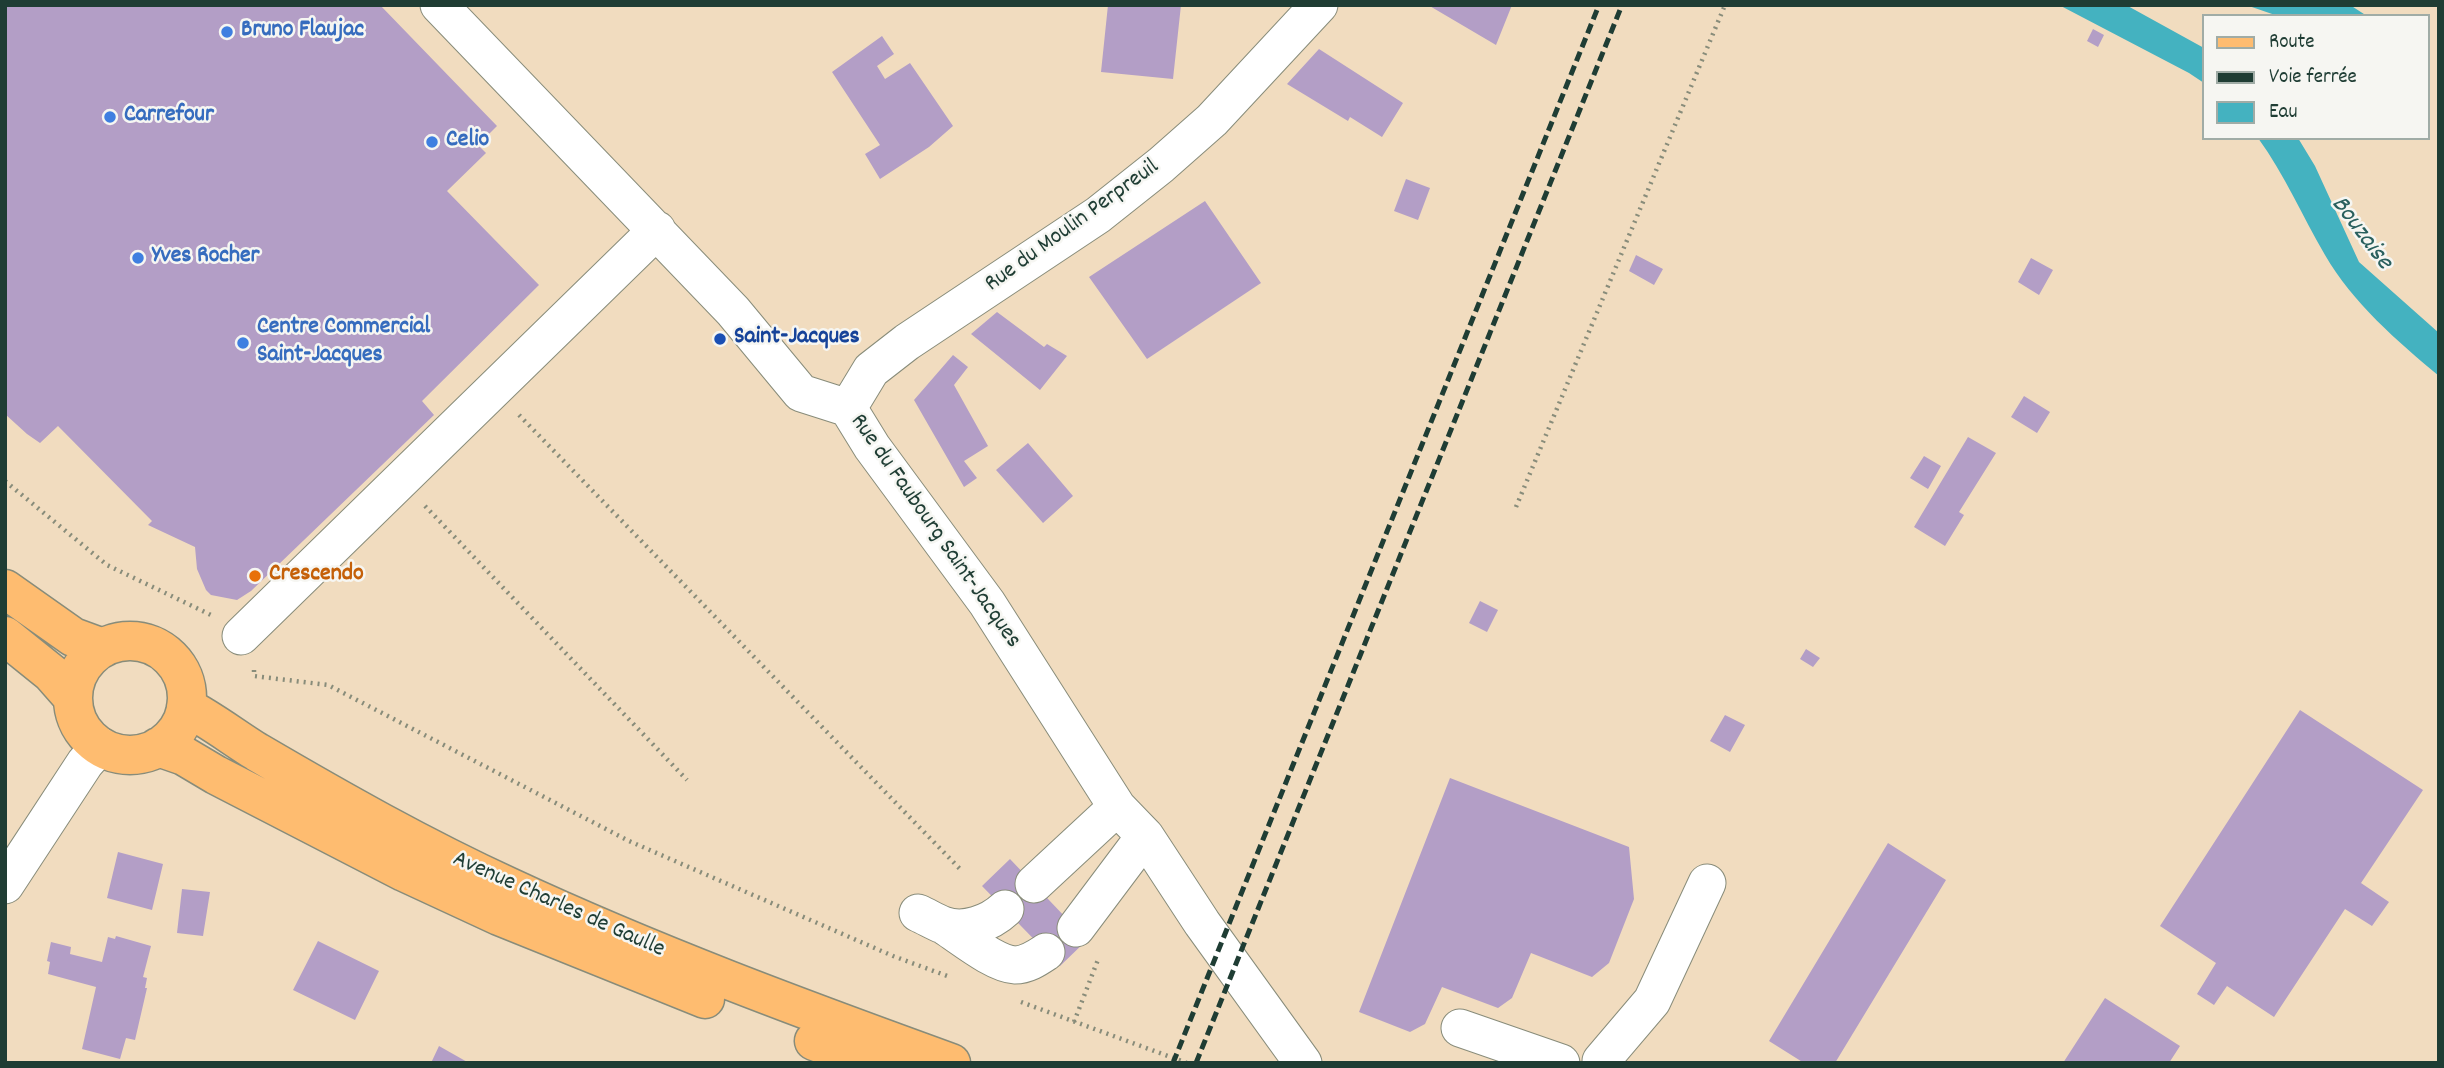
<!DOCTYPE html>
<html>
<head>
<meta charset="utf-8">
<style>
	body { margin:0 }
	#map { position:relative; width:2444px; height:1068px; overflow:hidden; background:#f1dcbf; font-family:Dekko,sans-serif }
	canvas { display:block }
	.frame { position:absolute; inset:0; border:7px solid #1f3d34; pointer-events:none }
	.legend { position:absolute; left:2202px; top:14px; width:228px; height:126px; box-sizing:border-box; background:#f6f6f2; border:2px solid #a0aca6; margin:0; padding:9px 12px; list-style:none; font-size:21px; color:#1f3d34 }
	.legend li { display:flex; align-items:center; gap:14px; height:35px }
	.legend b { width:35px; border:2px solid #a0aca6 }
</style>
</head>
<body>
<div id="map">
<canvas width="2444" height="1068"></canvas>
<div class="frame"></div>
<ul class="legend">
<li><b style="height:9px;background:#febc70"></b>Route</li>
<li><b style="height:9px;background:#1f3d34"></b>Voie ferrée</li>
<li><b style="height:19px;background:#44b2c0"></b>Eau</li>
</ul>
</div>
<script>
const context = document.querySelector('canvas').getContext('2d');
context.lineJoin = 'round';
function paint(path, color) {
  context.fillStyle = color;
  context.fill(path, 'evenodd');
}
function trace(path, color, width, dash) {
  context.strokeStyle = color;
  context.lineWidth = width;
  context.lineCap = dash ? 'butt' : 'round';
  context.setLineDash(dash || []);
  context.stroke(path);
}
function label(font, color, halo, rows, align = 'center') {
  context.font = font + ' Dekko,sans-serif';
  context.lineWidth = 5;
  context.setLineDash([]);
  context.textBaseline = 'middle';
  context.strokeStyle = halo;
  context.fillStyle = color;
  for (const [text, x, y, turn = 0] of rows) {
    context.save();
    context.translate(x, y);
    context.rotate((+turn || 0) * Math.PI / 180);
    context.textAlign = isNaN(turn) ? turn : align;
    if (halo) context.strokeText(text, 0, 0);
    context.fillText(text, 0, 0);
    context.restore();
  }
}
paint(new Path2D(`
	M2059,5h67l78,43v35l-15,-10z
	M2246,5h104l17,11h-89z
	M2258,138h40l17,28 44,96 80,71v43c-41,-34 -87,-74 -114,-121 -23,-39 -40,-80 -67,-117z`), '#44b2c0');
paint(new Path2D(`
	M5,5h375l117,121 -19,19 8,8 -39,38 92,94 -117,116 12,14 -183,176 -14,9 -26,-5 -5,-5 -9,-21 -2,-22 -47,-22 4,-4 -94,-95 -18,17 -13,-9 -22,-20z
	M1108,5h73l-8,74 -72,-7z
	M1428,5h84l-16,40z
	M2093,29l11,6 -6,12 -11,-6z
	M882,36l12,18 -17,12 8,13 25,-16 43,63 -24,21 -49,32 -15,-25 15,-9 -48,-73z
	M1319,49l84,54 -21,34 -32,-20 -2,4 -61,-37z
	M1406,179l24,9 -12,32 -24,-9z
	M1205,201l56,82 -114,76 -58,-82z
	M1636,255l27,14 -9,16 -25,-14z
	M2031,258l22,12 -14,25 -21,-13z
	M997,312l47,35 3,-3 20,12 -27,34 -69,-56z
	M953,355l15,12 -14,18 34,61 -24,15 13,17 -13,9 -50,-87z
	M2024,396l26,16 -13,21 -26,-16z
	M1968,437l28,16 -37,59 5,3 -19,31 -31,-19z
	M1028,443l45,53 -30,27 -47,-53z
	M1924,456l17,10 -13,23 -18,-11z
	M1480,601l18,9 -11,22 -18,-9z
	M1806,649l14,9 -7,9 -13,-8z
	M2300,710l123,80 -62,93 28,19 -17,24 -27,-17 -71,108 -47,-31 -13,19 -17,-11 19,-31 -56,-37z
	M1725,715l20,10 -15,27 -20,-11z
	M1450,778l179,69 5,52 -25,64 -17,14 -61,-24 -19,45 -14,10 -56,-21 -17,37 -15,8 -51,-20z
	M1888,843l58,37 -111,183h-31l-35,-22z
	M118,852l45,12 -11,46 -45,-12z
	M1010,859l77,81 -27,26 -78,-80z
	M182,889l28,3 -7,44 -26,-3z
	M116,936l35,10 -8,31 4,1 -2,10h2l-12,52 -9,-2 -6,21 -38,-10 14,-62 -48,-13 2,-12 -3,-1 4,-19 20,5 -1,7 32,8 6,-25 7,2z
	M318,941l61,30 -24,49 -62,-30z
	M2105,998l75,48 -11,17h-106z
	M439,1046l30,17h-38z`), '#b39ec6');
const minor = new Path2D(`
	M439,5l294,306 68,82 47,15 24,39 115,156 130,204 28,29 57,87 101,140
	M848,408l23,-38 36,-28 191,-127 63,-50 51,-45 107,-115
	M241,636l416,-406
	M1034,884l83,-77
	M5,885l80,-122 15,-17
	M918,913c9,4 17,9 25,12 21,8 47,-2 62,-16
	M946,927c17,11 49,37 69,38 12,0 22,-7 31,-13
	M1076,928l69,-92
	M1460,1028l101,35
	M1601,1061l51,-60 55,-118`);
const major = new Path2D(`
	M5,589l68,48 30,11
	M5,636l46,37 22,25
	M73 698a57 57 0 1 1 114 0a57 57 0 1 1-114 0Z
	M186,707c25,13 47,30 71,45 82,48 165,95 252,135 144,67 293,122 442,176
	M158,747l26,9 32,19 188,97 95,44 206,83
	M814,1041l57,22`);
trace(minor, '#888c7a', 39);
trace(major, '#888c7a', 41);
trace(new Path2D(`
	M519,415l442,455
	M5,481l102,84 104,50
	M425,506l262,274
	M1516,507l209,-502
	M254,670v6l74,9 301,156 264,115 57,21
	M1021,1002l166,61
	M1074,1022l25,-65`), '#888c7a', 4.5, [2, 5]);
trace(minor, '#fff', 37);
trace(major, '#febc70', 38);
trace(new Path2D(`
	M1173,1063l426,-1058
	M1196,1063l426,-1058`), '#1f3d34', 5, [10, 5]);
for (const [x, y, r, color] of [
	[227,32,7,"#3f7fe0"],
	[110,117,7,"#3f7fe0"],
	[432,142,7,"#3f7fe0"],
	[138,258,7,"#3f7fe0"],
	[720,339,7,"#1a4fb4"],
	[243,343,7,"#3f7fe0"],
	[255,576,7,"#e8710a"]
]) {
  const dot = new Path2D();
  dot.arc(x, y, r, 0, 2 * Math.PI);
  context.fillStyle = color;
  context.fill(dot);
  trace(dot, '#f6f6f2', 2.5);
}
label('bold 24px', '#366cbe', '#f6f6f2', [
	["Bruno Flaujac",241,32],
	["Carrefour",124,117],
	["Celio",446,142],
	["Yves Rocher",152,258],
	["Centre Commercial",257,329],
	["Saint-Jacques",257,357]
], 'left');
label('24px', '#1f3d34', '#f6f6f2', [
	["Rue du Moulin Perpreuil",1073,227,-36],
	["Rue du Faubourg Saint-Jacques",934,532,55],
	["Avenue Charles de Gaulle",558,906,24]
]);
label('bold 24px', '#164399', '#f6f6f2', [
	["Saint-Jacques",734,339]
], 'left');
label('bold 24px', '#c56008', '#f6f6f2', [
	["Crescendo",269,576]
], 'left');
label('italic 26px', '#2a605e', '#f6f6f2', [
	["Bouzaise",2360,234,53]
]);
</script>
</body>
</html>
